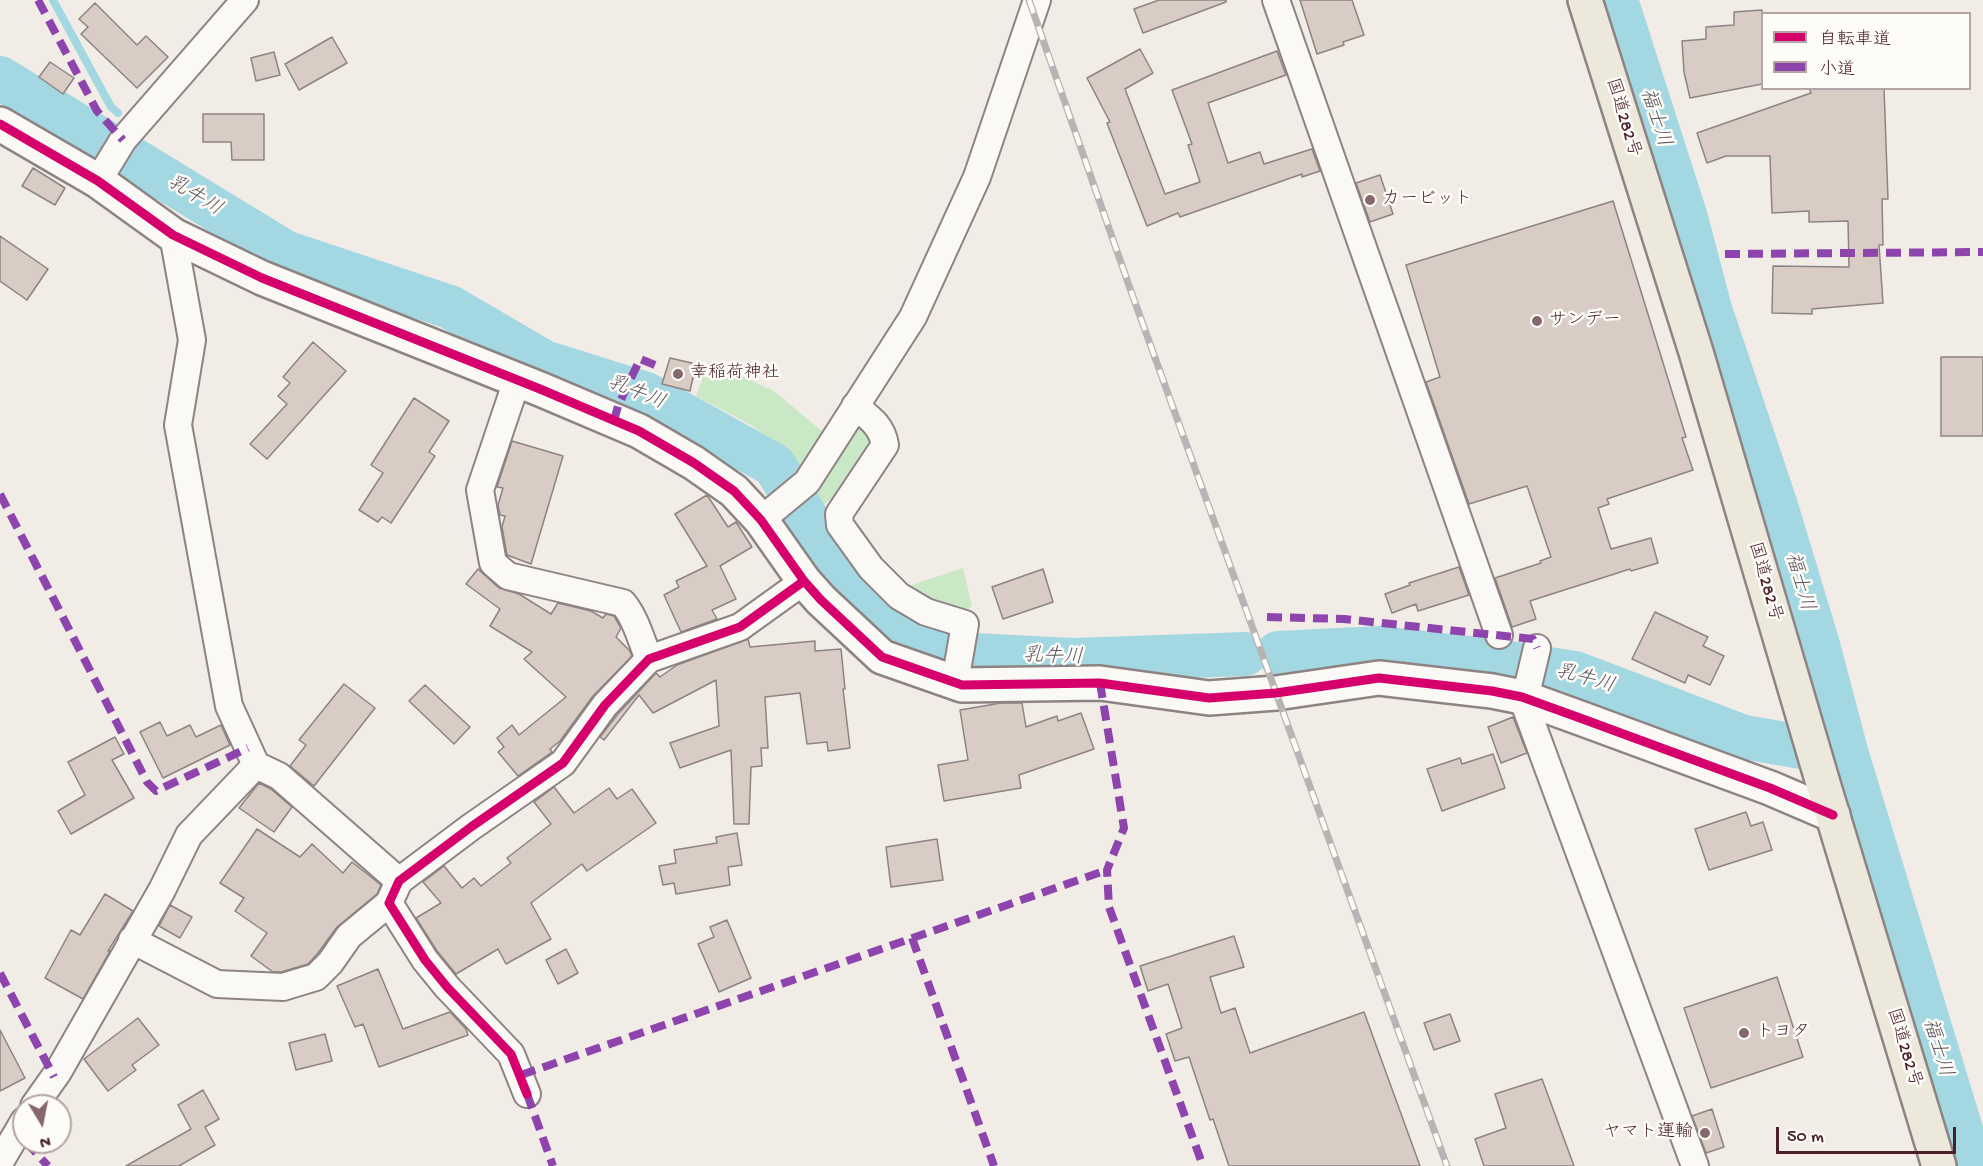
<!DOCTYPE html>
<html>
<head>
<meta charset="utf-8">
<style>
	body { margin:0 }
	#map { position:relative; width:1983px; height:1166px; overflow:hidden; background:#f2ece7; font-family:"Gochi Hand","Klee One",sans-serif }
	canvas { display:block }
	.legend { position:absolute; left:1761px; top:12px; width:210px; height:78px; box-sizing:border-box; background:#fdfcf7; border:2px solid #b5a4a5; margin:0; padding:8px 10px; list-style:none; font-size:18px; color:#4a1f2b }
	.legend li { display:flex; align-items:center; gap:12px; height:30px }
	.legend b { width:30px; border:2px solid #b5a4a5 }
	.north { position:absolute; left:12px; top:1094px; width:60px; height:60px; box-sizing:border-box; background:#fdfcf7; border:2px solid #b5a4a5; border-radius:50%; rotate:170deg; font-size:16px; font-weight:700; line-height:24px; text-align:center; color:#4a1f2b }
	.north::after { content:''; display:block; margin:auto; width:21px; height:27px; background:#85676d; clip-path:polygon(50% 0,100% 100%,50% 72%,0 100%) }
	.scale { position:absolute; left:1776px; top:1127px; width:180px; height:27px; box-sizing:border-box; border:3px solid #4a1f2b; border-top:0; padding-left:8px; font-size:18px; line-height:21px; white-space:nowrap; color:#4a1f2b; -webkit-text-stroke:4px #fdfcf7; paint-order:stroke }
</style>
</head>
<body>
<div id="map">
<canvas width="1983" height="1166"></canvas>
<ul class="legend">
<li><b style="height:8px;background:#d6006c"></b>自転車道</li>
<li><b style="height:8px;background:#8e44ad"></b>小道</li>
</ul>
<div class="north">N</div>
<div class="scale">50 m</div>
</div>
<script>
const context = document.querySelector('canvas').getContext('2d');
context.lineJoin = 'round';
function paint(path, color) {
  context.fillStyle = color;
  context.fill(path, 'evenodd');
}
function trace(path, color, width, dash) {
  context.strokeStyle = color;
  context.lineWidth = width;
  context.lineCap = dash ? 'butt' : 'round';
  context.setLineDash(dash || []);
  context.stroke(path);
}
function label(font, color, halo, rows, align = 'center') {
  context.font = font + ' "Gochi Hand","Klee One",sans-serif';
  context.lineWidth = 5;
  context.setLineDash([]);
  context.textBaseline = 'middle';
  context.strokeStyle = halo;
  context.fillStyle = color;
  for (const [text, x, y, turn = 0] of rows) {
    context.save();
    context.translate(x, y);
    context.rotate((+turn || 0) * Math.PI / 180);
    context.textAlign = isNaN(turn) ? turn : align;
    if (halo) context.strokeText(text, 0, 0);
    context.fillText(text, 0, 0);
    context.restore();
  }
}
paint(new Path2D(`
	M709,361l65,30 55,46 -27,38 -25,-31 -26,-19 -55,-29z
	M860,417l15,31 -18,30 -35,28 -11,-17z
	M963,568l9,38 -16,13 -45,-34z`), '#cae8c5');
trace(new Path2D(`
	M53,0l58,107 7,6
	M143,165l1,2`), '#a3d7e2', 8);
trace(new Path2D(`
	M1616,0l70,218 24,91 66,197 42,139 29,110 125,411
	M0,78l285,174 165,55 94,55 102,32 128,71 69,112 81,64 50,14 99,5 172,-6
	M1278,653l103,-5 115,13 79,12 169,64 103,18`), '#a3d7e2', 44);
const building = new Path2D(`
	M1159,0h67v2l-83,31 -9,-24z
	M1300,0h52l12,35 -21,7 1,3 -27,9z
	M95,3l42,42 9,-9 22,21 -31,31 -56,-54 7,-7 -9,-8z
	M1762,10v74l-72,14 -6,-26 -2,-31 24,-2v-12l28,-2v-13z
	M332,37l15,26 -48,27 -14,-26z
	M1140,49l13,24 -28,16 40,105 35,-12 -12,-37 4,-1 -20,-54 105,-39 9,24 -78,28 20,60 32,-11 4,12 48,-15 8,22 -18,6v-3l-122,43 -2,-4 -31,13 -40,-103 3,-1 -23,-44z
	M274,52l6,23 -24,6 -5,-23z
	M50,62l24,16 -11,16 -24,-17z
	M1809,88h75l4,111h-6l1,46h-4l4,58 -71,6v5l-40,-1 1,-47 76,1 -1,-46 -39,1v-11l-37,2 -2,-57h-44l-19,7 -10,-30 114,-40z
	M203,114h61v46h-32l-1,-18h-28z
	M33,168l32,20 -10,17 -33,-19z
	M1380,175l13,39 -23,8 -14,-39z
	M1613,201l73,236 -4,1 11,32 -86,29 2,5 -11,4 13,41 40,-11 7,25 -27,8 -1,-2 -100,32 6,18 -24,8 -17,-49 46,-15 -1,-2 11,-4 -24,-71 -58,18 -43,-122 14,-5 -34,-112z
	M0,236l48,33 -21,31 -27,-19z
	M313,342l33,29 -79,88 -17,-15 37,-40 -9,-8 12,-13 -7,-6z
	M1941,357h42v79h-42z
	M670,358l26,6 -6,27 -28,-7z
	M414,398l35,23 -20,31 6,4 -44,67 -9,-6 -4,5 -19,-12 24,-37 -12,-8z
	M512,441l51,15 -32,108 -24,-9 -5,-28 3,-11 -5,-1 -2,-10 5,-17 -6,-1z
	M707,495l21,32 8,-5 16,25 -32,19 16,33 -24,11 5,9 -36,13 -17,-37 15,-8 -3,-6 31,-15 -32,-52z
	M1459,567l10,28 -51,16 -2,-7 -24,9 -7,-19 25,-9 -1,-2z
	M478,569l21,19 20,6 32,20 7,-11 33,8 12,7 3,-4 8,2 7,12 -5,9 13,13 3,6 -39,40 -33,45 -10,8 2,3 -34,24 -20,-24 6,-5 -7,-9 15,-13 7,10 47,-38 -42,-38 8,-7 -42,-26 10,-17 -34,-25z
	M1043,569l10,33 -50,17 -11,-32z
	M1655,612l53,25 -5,9 21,10 -14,29 -22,-10 -3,8 -53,-24z
	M748,639l2,8 65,-6v10l26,-2 4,40h-2l7,59 -22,3 -1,-9 -20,2 -7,-51 -35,4 3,51h-7l1,18 -11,1 -2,57h-15l-3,-74 -51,18 -10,-25 49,-17 -3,-46 -63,33 -14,-18 -35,45 -4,-3 17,-22 39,-42 4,4 17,-12z
	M344,684l31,24 -61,78 -24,-20 16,-21 -7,-5z
	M425,685l45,42 -16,17 -45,-43z
	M1001,703h21l4,24 31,-11 1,5 23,-8 13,36 -75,26 2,13 -77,13 -6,-36 30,-5 -8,-50z
	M1513,717l14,36 -26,10 -13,-36z
	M160,722l7,14 23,-11 6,12 25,-12 9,20 -67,33 -23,-46z
	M115,737l9,17 -12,6 22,38 -63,36 -13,-23 27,-16 -17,-33z
	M1493,754l12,34 -63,23 -15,-42 33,-11 2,6z
	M259,783l12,6 21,18 -18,25 -35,-24z
	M554,787l20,26 35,-25 8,11 15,-10 24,34 -69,48 -5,-7 -51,39 20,36 -45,25 -8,-15 -42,25 -19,-23 -21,-33 25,-15 -18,-21 21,-16 18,22 12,-10 7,8 30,-23 -4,-5 44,-34 -17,-22z
	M1746,812l5,14 12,-4 9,28 -63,20 -14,-41z
	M257,829l43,28 12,-13 31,29 9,-11 29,23 -4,9 -40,33 -19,26 -10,11 -27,8h-8l-22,-16 16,-23 -32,-22 9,-13 -24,-15z
	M737,833l5,32 -14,2 2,18 -54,9 -2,-11 -11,2 -4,-19 17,-3 -2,-13 43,-7 -1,-6z
	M937,839l6,41 -52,7 -5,-40z
	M105,894l28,17 -25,40h2l-27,48 -38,-21 26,-48 9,5z
	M170,905l22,12 -12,21 -21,-12z
	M727,920l24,58 -32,14 -21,-48 16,-7 -4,-10z
	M1234,936l10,31 -34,10 11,36 14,-5 15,45 114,-41 56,154h-191l-16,-47 -3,1 -21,-63 -14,4 -9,-27 16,-6 -14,-44 -20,7 -8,-25z
	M566,949l12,24 -20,11 -12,-24z
	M378,969l25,60 47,-17 16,17 2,6 -89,32 -16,-43 -8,3 -18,-41z
	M1777,977l26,80 -92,31 -27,-80z
	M1450,1014l10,27 -26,9 -10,-27z
	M138,1018l21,27 -27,20 4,5 -28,21 -24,-32z
	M0,1030l25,48 -25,13z
	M325,1034l7,27 -36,9 -7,-27z
	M1542,1079l32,87h-90l-9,-27 31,-11 -11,-34z
	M203,1090l16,29 -14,8 10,18 -36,21h-53l65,-37 -13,-24z
	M1712,1109l12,38 -18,6 -14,-37z`);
paint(building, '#d8ccc4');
trace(building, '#8e8383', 1.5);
const minor = new Path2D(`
	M1276,0l223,635
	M98,181l25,-41 122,-140
	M173,235l19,105 -14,85 51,281 27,59 23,11 120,105
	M517,380l-37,110 13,73 15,13 115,27c13,16 18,37 26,56
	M855,406c15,12 27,20 30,39l-46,69 1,11 31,43 28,28 27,16 39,12 -10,58
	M761,520l46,-38 106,-165 64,-140 60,-177
	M1537,648l-9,38 -6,11 173,469
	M132,940l85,44 66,3 33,-10 14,-14 19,-27 40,-33
	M527,1094l-16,-40 -64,-67 -22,-27 -36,-57 10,-22 72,-54 92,-64 42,-58 44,-46 91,-32 64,-46
	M34,1106l24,-34 104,-182 27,-55 67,-70
	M0,1162l24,-41`);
const tertiary = new Path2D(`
	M0,124l98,57 75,54 89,43 278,111 99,42 55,32 40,28 27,29 43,61 17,19 61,57 80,28 138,-2 109,15 67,-5 103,-15 113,13 30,6 58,21 190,70 63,27`);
const trunk = new Path2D(`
	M1585,0l111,352 129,438 114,376`);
trace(minor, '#8e8383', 30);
trace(tertiary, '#8e8383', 38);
trace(trunk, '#8e8383', 38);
trace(minor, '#faf9f6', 26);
trace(tertiary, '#faf9f6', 33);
trace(trunk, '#ece8db', 33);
const rail = new Path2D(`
	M1029,0l103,294 315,872`);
trace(rail, '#b9b4b3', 7);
trace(rail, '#fdfcf7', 4.5, [14]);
trace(new Path2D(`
	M38,0l59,111 26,29
	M1725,254l258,-2
	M614,421l4,-15 22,-47 15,6
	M0,494l147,288 9,9 92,-43
	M1267,617l77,2 189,20 4,9
	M1100,683l24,145 -17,42 2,37 94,259
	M912,938l82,228
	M0,973l54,104
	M521,1075l586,-205
	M527,1094l26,72
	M17,1132l7,8
	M26,1142l22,24`), '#8e44ad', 8, [15, 8]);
trace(new Path2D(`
	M0,124l98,57 75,54 89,43 278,111 99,42 55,32 40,28 27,29 43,61 17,19 61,57 80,28 138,-2 109,15 67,-5 103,-15 113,13 30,6 58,21 190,70 63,27
	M527,1094l-16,-40 -64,-67 -22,-27 -36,-57 10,-22 72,-54 92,-64 42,-58 44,-46 91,-32 64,-46`), '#d6006c', 9);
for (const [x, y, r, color] of [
	[1370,200,6,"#85676d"],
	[1537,321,6,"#85676d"],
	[678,374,6,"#85676d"],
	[1744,1033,6,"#85676d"],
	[1705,1133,6,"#85676d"]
]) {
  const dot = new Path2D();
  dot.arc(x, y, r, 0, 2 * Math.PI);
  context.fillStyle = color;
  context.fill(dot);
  trace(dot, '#fdfcf7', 2);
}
label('18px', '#4a1f2b', '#fdfcf7', [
	["国道282号",1622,118,73],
	["国道282号",1764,582,74],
	["国道282号",1903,1048,73]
]);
label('18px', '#4a1f2b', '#fdfcf7', [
	["カービット",1382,200],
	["サンデー",1549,321],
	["幸稲荷神社",690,374],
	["トヨタ",1756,1033],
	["ヤマト運輸",1693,1133,"right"]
], 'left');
label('italic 20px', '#5a5461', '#fdfcf7', [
	["福士川",1654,118,72],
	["乳牛川",194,197,31],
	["乳牛川",636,394,22],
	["福士川",1798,582,74],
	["乳牛川",1053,658,2],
	["乳牛川",1585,680,16],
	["福士川",1936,1048,73]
]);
</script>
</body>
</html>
